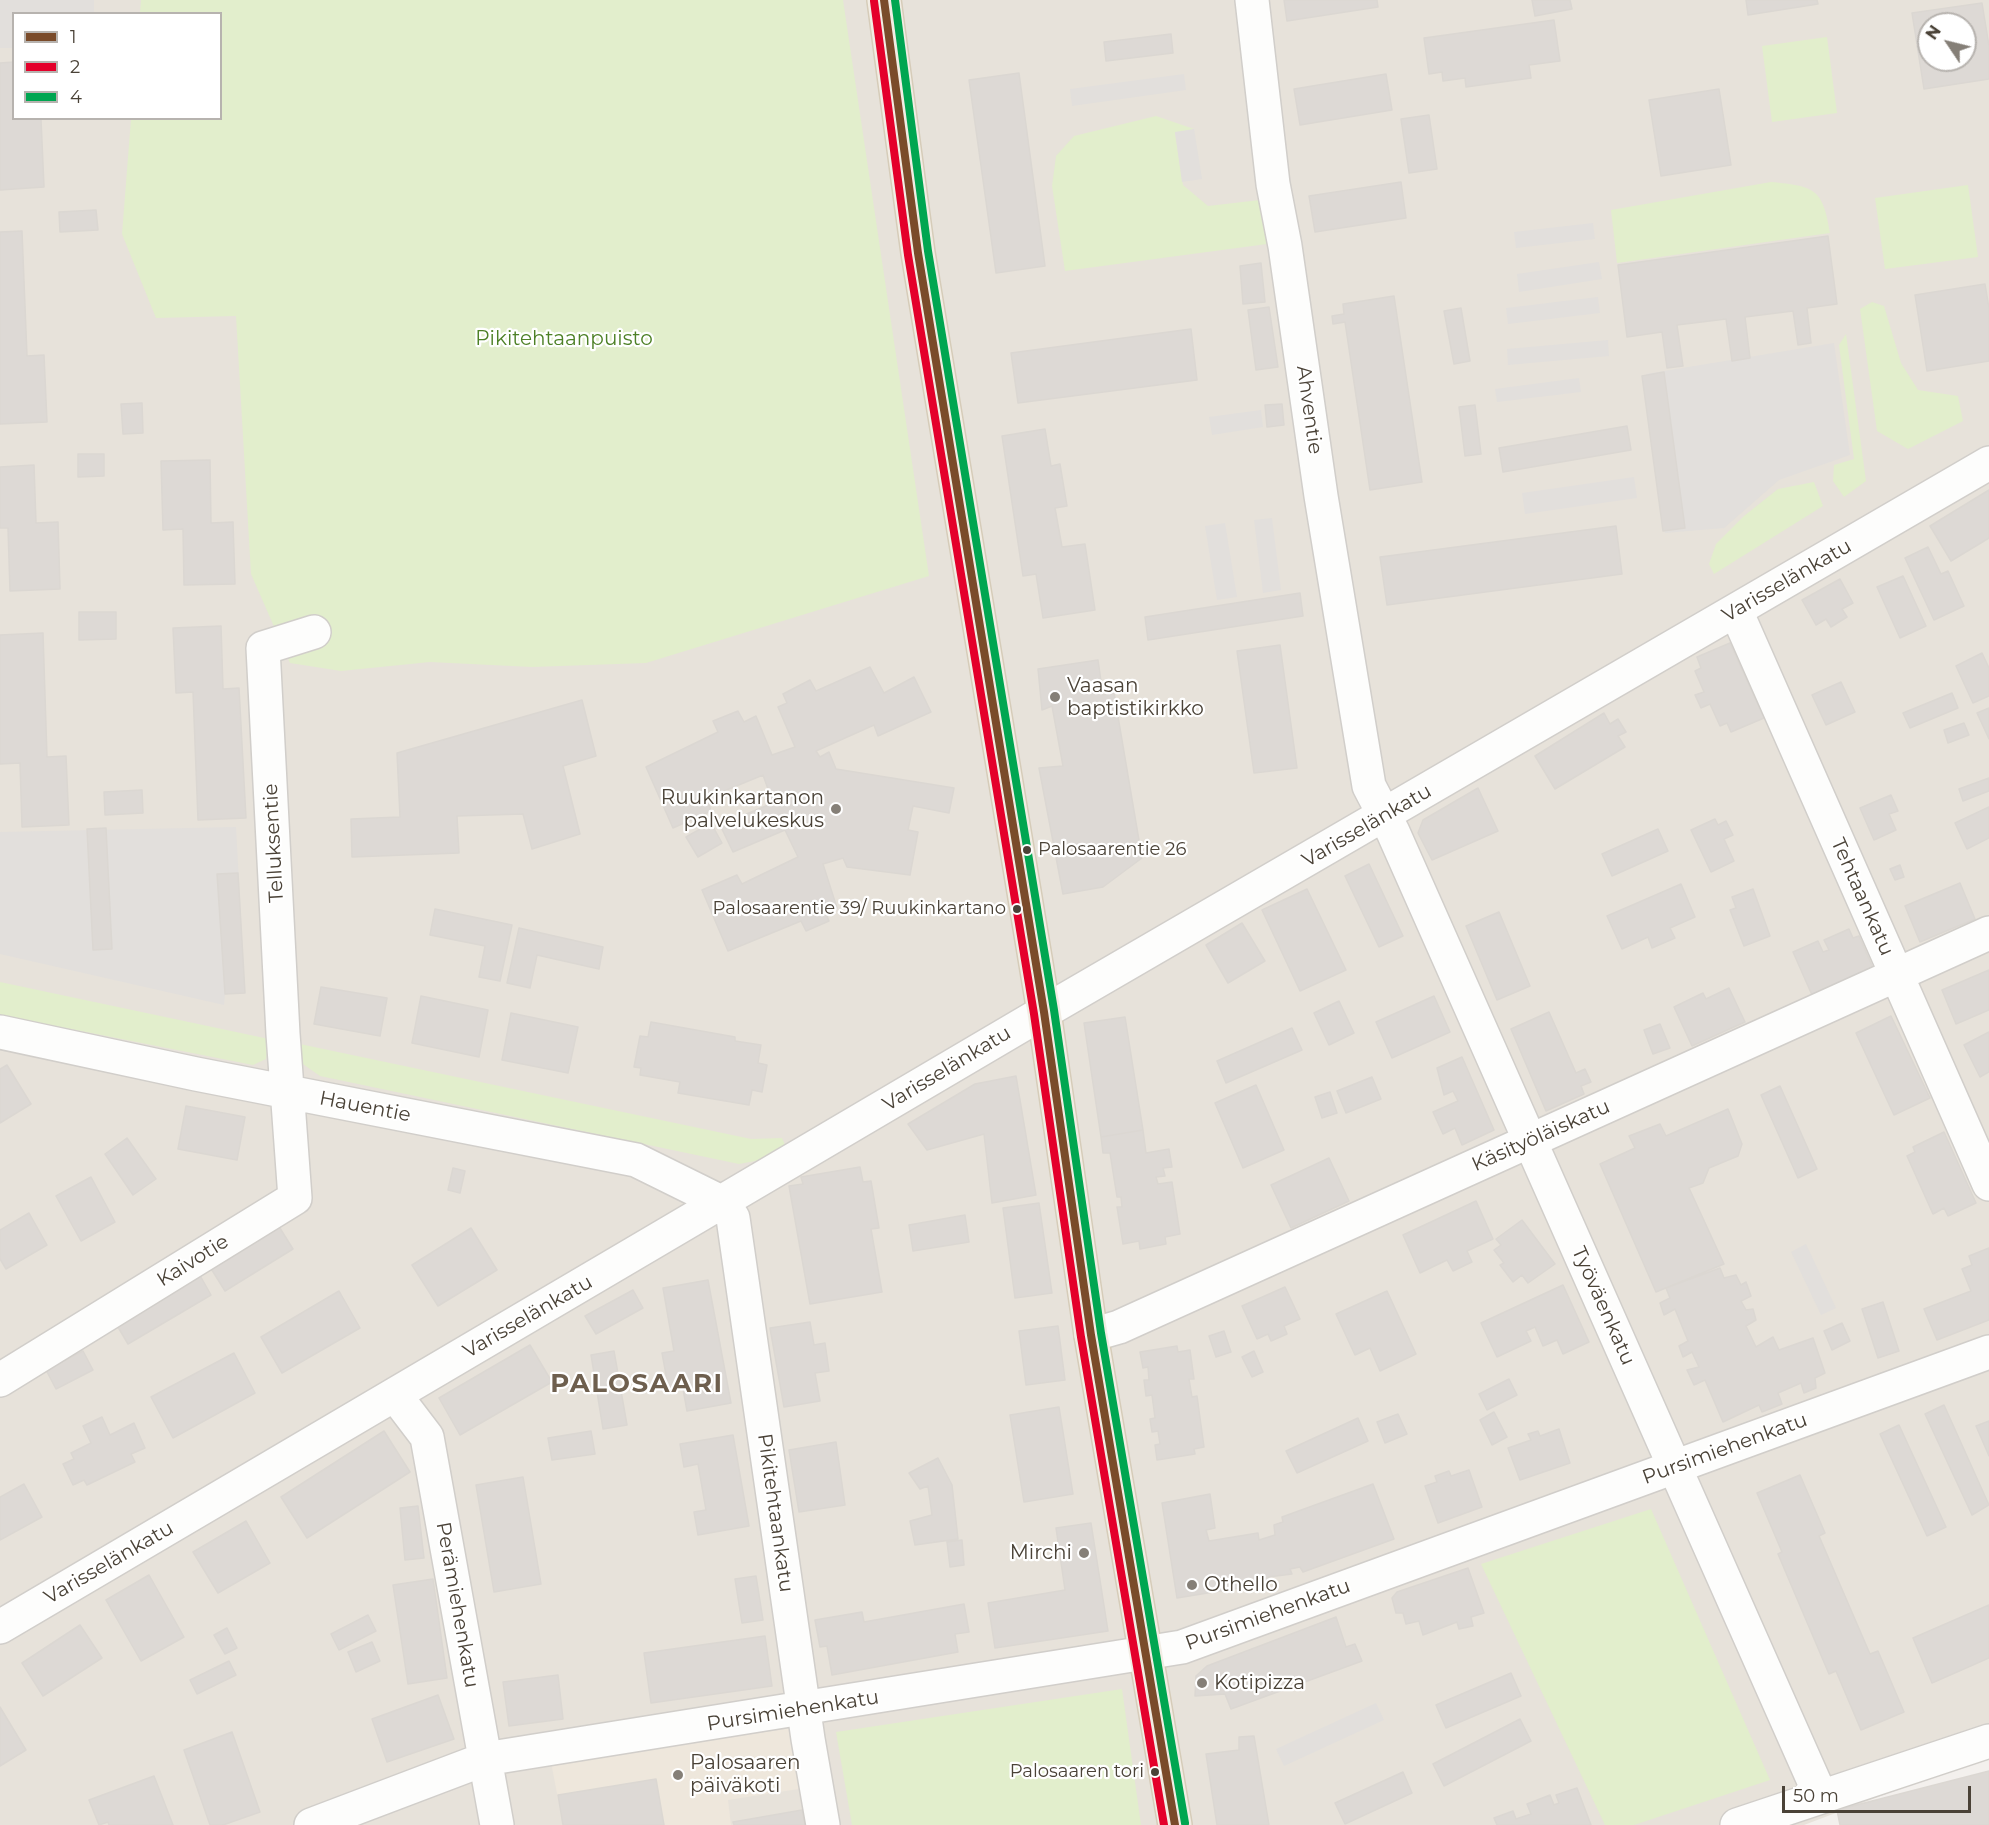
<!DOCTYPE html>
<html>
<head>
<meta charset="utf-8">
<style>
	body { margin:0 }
	#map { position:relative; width:1989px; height:1825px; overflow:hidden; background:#f3f0ed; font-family:Montserrat,sans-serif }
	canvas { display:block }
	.legend { position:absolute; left:12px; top:12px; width:210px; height:108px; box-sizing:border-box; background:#fff; border:2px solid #b7b3af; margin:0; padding:8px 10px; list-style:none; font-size:18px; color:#4a4237 }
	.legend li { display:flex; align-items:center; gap:12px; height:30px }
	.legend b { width:30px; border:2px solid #b7b3af }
	.north { position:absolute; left:1917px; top:12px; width:60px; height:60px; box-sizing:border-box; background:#fff; border:2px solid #b7b3af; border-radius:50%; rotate:305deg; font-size:16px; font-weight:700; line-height:24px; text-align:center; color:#4a4237 }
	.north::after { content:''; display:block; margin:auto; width:21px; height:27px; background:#857f77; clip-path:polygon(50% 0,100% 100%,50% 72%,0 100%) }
	.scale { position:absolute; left:1782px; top:1786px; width:189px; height:27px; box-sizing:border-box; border:3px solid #4a4237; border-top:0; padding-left:8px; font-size:18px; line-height:21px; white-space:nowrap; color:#4a4237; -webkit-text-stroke:4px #fff; paint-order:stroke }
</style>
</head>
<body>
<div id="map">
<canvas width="1989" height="1825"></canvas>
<ul class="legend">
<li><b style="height:8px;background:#7a4b2a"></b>1</li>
<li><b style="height:8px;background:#e4002b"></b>2</li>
<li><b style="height:8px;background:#00a651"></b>4</li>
</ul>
<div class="north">N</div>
<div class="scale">50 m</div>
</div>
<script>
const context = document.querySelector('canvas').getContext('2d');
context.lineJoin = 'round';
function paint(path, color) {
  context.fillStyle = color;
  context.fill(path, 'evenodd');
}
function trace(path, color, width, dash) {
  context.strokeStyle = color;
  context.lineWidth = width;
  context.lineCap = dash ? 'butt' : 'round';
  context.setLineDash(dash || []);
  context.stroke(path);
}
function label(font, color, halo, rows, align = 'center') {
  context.font = font + ' Montserrat,sans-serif';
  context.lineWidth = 4.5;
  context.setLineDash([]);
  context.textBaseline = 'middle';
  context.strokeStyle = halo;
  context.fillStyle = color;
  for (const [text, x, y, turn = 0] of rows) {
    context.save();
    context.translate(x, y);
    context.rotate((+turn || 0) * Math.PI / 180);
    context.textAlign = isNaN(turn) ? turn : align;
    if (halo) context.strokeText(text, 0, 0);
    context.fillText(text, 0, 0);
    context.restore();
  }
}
paint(new Path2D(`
	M0,0h1989v1755l-185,70h-1804zM14,14h206v104h-206zM1929,24h36v36h-36z`), '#e7e2da');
paint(new Path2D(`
	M794,1728l11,60 -77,12 3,25h-168l-12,-63z`), '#eee7dc');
paint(new Path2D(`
	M141,0h702l86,576 -283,87 -114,4 -102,-5 -89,9 -51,-8 -39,-89 -15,-258 -80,2 -34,-84 9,-115 89,-1v-104l-80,-1z
	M1827,37l10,76 -65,9 -10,-76z
	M1156,116l38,13 -19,4 8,52 25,21 52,-6 7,44 -202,27 -13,-85 4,-30 18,-20z
	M1771,182c44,4 52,7 59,51l-213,30 -6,-53z
	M1968,185l10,72 -93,12 -10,-71z
	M1872,302l12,4 17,57 17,27 40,6 5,25 -55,28 -31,-18 -17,-122z
	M1846,334l20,147 -22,16 -11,-16 1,-16 20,-6 -15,-114z
	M1814,482l9,24 -109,68 -5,-10 7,-20 28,-28 34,-27z
	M0,982l269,57 -3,20 -13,6 -253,-50z
	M295,1043l456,96 31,-1 4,9 -20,12 -27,5 -419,-88 -20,-14z
	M1651,1509l119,271 -136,45h-29l-124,-261z
	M1122,1689l19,136h-289l-16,-93z`), '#e2eecc');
paint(new Path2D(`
	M0,0h94v13l-80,1 -1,34h-13z
	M1184,74l2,16 -114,16 -2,-17z
	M1194,129l8,50 -20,3 -7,-50z
	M1593,223l2,16 -79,9 -2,-16z
	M1599,262l3,17 -83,13 -2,-18z
	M1598,297l2,16 -92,11 -2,-16z
	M1608,340l1,16 -101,9 -1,-16z
	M1834,343l16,112 -71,25 -55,48 -59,5 -19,-159z
	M1579,378l2,14 -84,10 -2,-13z
	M1261,410l2,17 -51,8 -3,-18z
	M1634,477l3,21 -112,16 -3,-21z
	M1272,518l9,72 -18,3 -9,-73z
	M1225,523l12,74 -20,3 -12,-74z
	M236,827l9,166 -20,1 -1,11 -224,-51v-122z
	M1806,1244l30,64 -15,7 -30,-63z
	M1376,1703l8,17 -100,46 -8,-17z`), '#e2dfdc');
const building = new Path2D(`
	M1284,0h93l1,7 -91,14z
	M1532,0h38l2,9 -37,7z
	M1746,0h71l1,4 -70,11z
	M1982,3l7,43v33l-65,10 -12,-76zM1929,24h36v36h-36z
	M1554,20l6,41 -31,4 2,13 -65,9 -1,-9 -22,3 -1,-9 -13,2 -5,-36z
	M1171,34l2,19 -67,8 -2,-19z
	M14,62v56l27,1 3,68 -44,3v-127z
	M1019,73l26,193 -49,7 -27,-193z
	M1386,74l6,36 -92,15 -6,-36z
	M1719,89l12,76 -70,11 -12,-76z
	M1429,115l8,54 -28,4 -8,-54z
	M1401,182l5,36 -91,14 -6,-36z
	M96,210l2,20 -38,2 -1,-20z
	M22,231l5,125 17,-1 3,67 -47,2v-192z
	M1828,236l9,68 -30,4 4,35 -13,2 -5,-34 -48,6 5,41 -18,3 -6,-42 -49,6 6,41 -16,2 -5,-36 -35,5 -9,-72z
	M1261,263l4,39 -22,2 -3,-38z
	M1985,284l4,24v53l-62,10 -12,-76z
	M1394,296l28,186 -52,8 -25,-168 -12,2 -1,-8 12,-2 -1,-10z
	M1269,307l9,60 -22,3 -8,-60z
	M1461,308l9,53 -16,3 -10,-53z
	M1191,329l6,51 -179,23 -7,-50z
	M1664,372l21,156 -22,3 -21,-155z
	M142,403l1,30 -20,1 -2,-30z
	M1282,404l2,21 -17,2 -2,-22z
	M1475,405l6,49 -16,2 -6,-49z
	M1627,426l4,24 -128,22 -4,-24z
	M1045,429l6,37 9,-2 7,42 -12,2 7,39 23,-3 10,66 -52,8 -7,-44 -13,2 -21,-140z
	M78,454h26v22l-26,1z
	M210,460l1,63 22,-1 2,62 -51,1 -1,-56 -20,1 -2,-69z
	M34,465l2,58 22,-1 2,67 -50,2 -2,-63h-8v-61z
	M1989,490v48l-38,23 -21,-35z
	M1616,526l6,48 -235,31 -7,-48z
	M1928,547l13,27 7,-3 16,35 -30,14 -29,-62z
	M1903,576l23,50 -26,12 -23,-51z
	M1840,579l13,24 -11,6 5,8 -16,10 -5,-8 -10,6 -14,-25z
	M1300,593l3,23 -155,24 -3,-23z
	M79,612h37v27l-37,1z
	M221,626l2,63 16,-1 7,130 -48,2 -5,-128 -17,1 -3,-65z
	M43,633l4,124 19,-1 3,69 -47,2 -2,-64 -20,1v-129z
	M1730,643l34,75 -33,14 -4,-9 -7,3 -10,-22 -9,4 -6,-13 9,-3 -9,-21 6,-3 -4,-11z
	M1280,645l17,123 -43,5 -17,-122z
	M1982,653l7,15v28l-16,7 -17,-37z
	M1098,660l5,35 11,-2 28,165 -39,29 -40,7 -24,-126 24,-2 -11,-60 -10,4 -4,-41z
	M870,667l14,26 30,-16 17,35 -53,24 -4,-11 -58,26 4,6 9,-5 7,17 118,19 -5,25 -36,-7 -5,24 10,2 -8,43 -63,-8 -4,-9 -20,6 14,44 -13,1 5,12 -23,10 -5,-10 -73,30 -26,-61 35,-15 5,9 56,-27 -13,-27 -52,22 -13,-27 53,-22 -10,-28 -56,23 4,13 -38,17 -27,-61 72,-35 -5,-11 25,-10 6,11 12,-6 16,39 23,-8 -17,-40 9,-4 -4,-9 27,-14 6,11z
	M1841,682l14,30 -29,13 -14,-30z
	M1952,693l6,15 -48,20 -7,-15z
	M582,700l14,56 -33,10 17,68 -48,15 -9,-35 -66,2 2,37 -107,4 -1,-38 49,-2 -3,-64z
	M1989,708v31l-12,-26z
	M1604,713l6,11 8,-5 8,13 -8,4 7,11 -70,42 -20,-33z
	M1964,723l5,12 -21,8 -4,-13z
	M1989,778v13l-26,10 -4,-12z
	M1478,788l20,43 -66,29 -14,-27 5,-13z
	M142,790l1,23 -38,2 -1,-23z
	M1891,795l7,16 -9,3 7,16 -22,10 -14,-32z
	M1989,807v31l-22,11 -12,-26z
	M1715,819l3,6 8,-4 7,14 -9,4 10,22 -23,11 -20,-42z
	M711,823l11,20 -24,14 -12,-20z
	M106,828l6,121 -19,1 -6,-121z
	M1658,829l10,22 -56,25 -10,-22z
	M1369,864l34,72 -24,11 -34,-71z
	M1900,865l4,12 -9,3 -5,-11z
	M238,873l7,120 -20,1 -8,-120z
	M1960,883l15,36 -55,23 -15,-36z
	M1681,884l14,33 -25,11 5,10 -23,10 -4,-11 -26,12 -15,-33z
	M1307,889l39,81 -46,21 -38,-81z
	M1753,889l17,47 -26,10 -14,-36 6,-2 -4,-11z
	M435,909l77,16 -12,56 -21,-4 6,-31 -55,-11z
	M1499,912l31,74 -33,14 -31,-74z
	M1242,923l23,38 -37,22 -22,-38z
	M519,928l84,19 -4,22 -62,-14 -7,33 -23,-5z
	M1849,929l4,9 6,-2 14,32 -61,27 -19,-43 25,-11 5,11 6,-2 -5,-10z
	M1989,970v40l-33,14 -14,-34z
	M321,987l66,11 -7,38 -66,-12z
	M1729,988l16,34 -53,24 -18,-39 29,-14 3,6z
	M421,996l67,14 -9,47 -67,-14z
	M1434,996l16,36 -58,26 -16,-36z
	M1339,1001l15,32 -25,12 -15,-32z
	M1549,1012l27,61 9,-4 6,13 -10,4 3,8 -38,17 -35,-82z
	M511,1013l67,14 -10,46 -66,-13z
	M1891,1016l39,82 -36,17 -38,-82z
	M1125,1017l18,113 -42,7 -17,-114z
	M651,1022l84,15v4l26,4 -3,18 9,2 -5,27 -10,-2 -3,15 -71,-12 2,-11 -40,-7 1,-7 -7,-1 6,-31 8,1z
	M1660,1024l10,24 -17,6 -9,-24z
	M1292,1028l10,22 -76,33 -9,-22z
	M1989,1032v40l-9,5 -16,-32z
	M1462,1057l32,73 -32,15 -7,-17 -12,6 -10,-22 25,-11 -5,-10 -9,4 -7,-27z
	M7,1065l24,39 -31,19v-54z
	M1016,1076l20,119 -44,8 -8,-69 -57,16 -19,-26 67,-40z
	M1372,1077l9,22 -35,14 -9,-22z
	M1256,1085l28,65 -41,18 -28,-65z
	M1780,1086l37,83 -19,9 -37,-83z
	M1330,1092l7,21 -15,5 -7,-21z
	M186,1106l59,11 -8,43 -59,-11z
	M1728,1109l14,35 -4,12 -29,12 -6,15 -14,5 35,76 -68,28 -56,-128 35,-16 -6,-12 31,-12 6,12z
	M1143,1130l3,23 23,-4 3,18 -9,1 2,8 -9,1 2,7 14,-2 8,52 -15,3 1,7 -26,5 -1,-8 -16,3 -6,-37h5l-1,-10h-4l-7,-44h-7l-2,-16z
	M1944,1132l32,71 -28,13 -4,-8 -11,6 -26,-58 8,-4 -2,-5z
	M127,1138l29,41 -23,16 -28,-41z
	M1329,1158l20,43 -58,27 -20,-43z
	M860,1167l3,15 8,-1 8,47 -8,1 11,63 -72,12 -21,-118 14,-2 -2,-7z
	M453,1168l12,3 -5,22 -12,-3z
	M91,1177l24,45 -34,19 -25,-45z
	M1476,1201l17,38 -26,12 5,11 -19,9 -6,-11 -27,13 -17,-38z
	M1039,1203l13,90 -37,5 -12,-90z
	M29,1213l18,32 -41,24 -6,-10v-29z
	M965,1215l4,27 -56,9 -4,-26z
	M1522,1220l33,44 -27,19 -6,-8 -9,7 -13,-17 4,-2 -10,-13 7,-5 -5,-6z
	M278,1225l15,24 -68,42 -15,-24z
	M471,1228l26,42 -59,36 -26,-41z
	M1989,1248v72l-52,20 -13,-31 47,-18 -9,-22 10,-4 -3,-9z
	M1720,1268l4,10 12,-3 5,10 5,-3 5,14 -10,5 5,9 7,-1 3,11 -10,6 10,21 17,-10 6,13 34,-12 12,35 -10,5 1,10 -12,5 -3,-10 -23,10 4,11 -20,8 -3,-7 -36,17 -18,-42 -11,5 -7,-15 12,-3 -7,-15 -9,5 -4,-11 9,-5 -13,-32 -11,6 -4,-12 10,-5 -4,-10z
	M198,1272l13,23 -83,49 -13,-22z
	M708,1280l23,123 -44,8 -4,-22 -14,2 -7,-38 12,-2 -11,-63z
	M1563,1285l26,57 -26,12 -6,-14 -14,6 -8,-19 -9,4 5,10 -34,16 -16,-34z
	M1285,1287l15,32 -16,7 3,8 -16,7 -3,-7 -11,5 -15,-33z
	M633,1290l10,18 -47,26 -11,-18z
	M339,1291l21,37 -78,45 -21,-36z
	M1387,1291l29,63 -36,17 -10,-23 -15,7 -19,-41z
	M1883,1302l16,49 -21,7 -16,-49z
	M810,1322l4,23 11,-2 4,28 -14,2 5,28 -36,6 -14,-79z
	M1842,1323l8,18 -18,9 -8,-19z
	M1058,1326l7,54 -39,5 -7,-54z
	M1224,1331l7,21 -15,5 -7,-21z
	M530,1345l22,37 -92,53 -21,-37z
	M1177,1346l1,6 12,-2 4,29h-5l3,18 5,-1 7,51 -10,2 1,5 -38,6 -2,-15 5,-1 -2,-13 -6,1 -2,-13 5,-1 -3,-23 -6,1 -2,-16h5l-1,-13 -5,1 -3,-16z
	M83,1351l10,19 -37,19 -10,-19z
	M614,1351l13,74 -24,4 -12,-74z
	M1254,1351l9,21 -11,5 -10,-20z
	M234,1353l21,40 -82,45 -22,-41z
	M1509,1379l8,16 -30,15 -8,-16z
	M1944,1405l45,100 -17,10 -47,-101z
	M1059,1407l14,87 -49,8 -14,-87z
	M1494,1412l13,25 -15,8 -12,-25z
	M1398,1414l9,20 -22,9 -8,-21z
	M102,1417l8,18 24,-12 11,25 -14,6 4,8 -48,23 -3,-5 -11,5 -10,-21 11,-5 -3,-6 20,-10 -8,-17z
	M1358,1418l10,23 -71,32 -11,-22z
	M1989,1421v35l-13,-30z
	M1899,1425l47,102 -19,9 -47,-102z
	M1559,1429l11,34 -50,17 -12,-32 23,-8 -3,-6 10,-3 2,5z
	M384,1431l26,41 -103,66 -26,-41z
	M591,1431l4,23 -43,6 -4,-22z
	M733,1435l16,91 -51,9 -4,-23 12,-2 -8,-46 -14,3 -4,-23z
	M836,1442l9,63 -46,7 -10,-62z
	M938,1458l14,27 6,54 -43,6 -5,-24 22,-6 -4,-29 -8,3 -11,-16z
	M1469,1470l13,37 -44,16 -13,-37 12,-4 -2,-6 14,-5 2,5z
	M1800,1475l25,58 -6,3 51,118 8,-3 26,61 -43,18 -25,-59 -7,3 -51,-120 4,-2 -25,-59z
	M523,1477l18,107 -47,8 -18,-107z
	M24,1484l18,33 -42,23v-43z
	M1373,1484l21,55 -91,33 -3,-5 -10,2 2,5 -24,3 1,6 -92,15 -15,-95 48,-9 5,34 -9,2 3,11 49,-8 1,7 16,-5 -1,-10 9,-3 -1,-5z
	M418,1506l6,52 -19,2 -5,-52z
	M246,1521l24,42 -52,30 -25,-41z
	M1091,1523l17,108 -113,17 -7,-45 77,-13 -9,-62z
	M962,1540l2,25 -14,2 -3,-25z
	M1468,1568l16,45 -13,4 2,9 -14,3 -2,-7 -34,13 -4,-14 -13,3 -3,-11h-7l-4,-15 5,-6z
	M149,1575l35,62 -43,24 -35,-61z
	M756,1576l7,44 -21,3 -7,-44z
	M433,1579l14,99 -39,6 -15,-99z
	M964,1604l5,28 -14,2 3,18 -126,23 -5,-29 -7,1 -5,-27 47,-8 2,10z
	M1989,1605v53l-57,25 -19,-45z
	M368,1615l8,16 -37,19 -8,-16z
	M1336,1617l10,30 9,-3 7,17 -131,48 -6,-15 -30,2 1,-20 11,-10z
	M80,1625l22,33 -59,38 -21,-33z
	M227,1628l10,20 -12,6 -11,-19z
	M765,1636l7,50 -121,17 -7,-50z
	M372,1642l8,19 -24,11 -8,-20z
	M229,1661l7,14 -39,19 -7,-14z
	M1511,1673l10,23 -75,32 -10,-23z
	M558,1675l5,44 -54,7 -6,-44z
	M438,1695l16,44 -67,23 -15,-43z
	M0,1707l26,43 -26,16z
	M1520,1719l11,22 -87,45 -11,-22z
	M232,1732l28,80 -37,13h-13l-26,-75z
	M1254,1736l15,89h-52l-11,-71 33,-4v-13z
	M1989,1771v54h-149l-3,-15z
	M1403,1772l9,21 -67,31 -10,-21z
	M154,1776l19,49h-64l-1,-3 -9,3 -10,-25z
	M656,1779l8,46h-101l-5,-30z
	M1577,1788l14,37h-94l-3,-7 19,-7 3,8 15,-5 -4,-10 23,-9 4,10 5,-2 -3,-8z
	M802,1810l3,15h-71l-1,-3z`);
paint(building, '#ddd9d5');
trace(building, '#dbd7d2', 1.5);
const minor = new Path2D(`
	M1252,0l21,184 12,62 36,250 48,290 24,46 428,965
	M1736,611l253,573
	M0,1032l196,42 440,86 87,43 10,15 75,521 15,86
	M1091,1335l28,-8 870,-394
	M0,1380l295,-182 -12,-164 -20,-386 51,-16
	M395,1395l32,42 70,388
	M0,1627l1044,-615 945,-549
	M311,1825l174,-66 697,-112 807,-295
	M1737,1825l252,-84`);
const major = new Path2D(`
	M884,0l34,253 126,759 47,323 84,490`);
trace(minor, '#d1ceca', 36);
trace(major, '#d6ccb9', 36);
trace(minor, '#fdfdfc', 33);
trace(major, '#f2ede4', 33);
trace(new Path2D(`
	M884,0l34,253 126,759 47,323 84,490`), '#7a4b2a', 8);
trace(new Path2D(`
	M874,1l34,254 126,759 47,323 83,488`), '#e4002b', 8);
trace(new Path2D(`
	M895,0l33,251 126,759 47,323 84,490`), '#00a651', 8);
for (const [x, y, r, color] of [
	[1055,697,6,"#857f77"],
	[836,809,6,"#857f77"],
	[1027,850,5,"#4a4237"],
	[1017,909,5,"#4a4237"],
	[1084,1553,6,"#857f77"],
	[1192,1585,6,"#857f77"],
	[1202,1683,6,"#857f77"],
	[1155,1772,5,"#4a4237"],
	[678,1775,6,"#857f77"]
]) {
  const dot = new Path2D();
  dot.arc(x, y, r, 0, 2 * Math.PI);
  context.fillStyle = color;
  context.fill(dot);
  trace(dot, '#fff', 2);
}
label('18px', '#4a4237', '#fff', [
	["Palosaarentie 26",1038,850,"left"],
	["Palosaarentie 39/ Ruukinkartano",1006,909],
	["Palosaaren tori",1144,1772]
], 'right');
label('20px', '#4d8026', '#fff', [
	["Pikitehtaanpuisto",564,339]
]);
label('20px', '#4a4237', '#fff', [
	["Ahventie",1309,410,82],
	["Varisselänkatu",1787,581,-30],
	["Varisselänkatu",1367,826,-30],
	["Telluksentie",274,843,-93],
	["Tehtaankatu",1862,897,66],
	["Varisselänkatu",947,1069,-31],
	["Hauentie",365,1107,11],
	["Käsityöläiskatu",1541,1136,-24],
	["Kaivotie",193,1261,-32],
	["Työväenkatu",1603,1306,66],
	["Varisselänkatu",528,1317,-30],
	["Pursimiehenkatu",1725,1449,-20],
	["Pikitehtaankatu",775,1513,82],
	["Varisselänkatu",109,1563,-30],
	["Perämiehenkatu",457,1605,80],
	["Pursimiehenkatu",1268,1615,-20],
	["Pursimiehenkatu",793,1711,-9]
]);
label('20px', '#4a4237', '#fff', [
	["Vaasan",1067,686],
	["baptistikirkko",1067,709],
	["Ruukinkartanon",824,798,"right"],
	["palvelukeskus",824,821,"right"],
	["Mirchi",1072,1553,"right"],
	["Othello",1204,1585],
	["Kotipizza",1214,1683],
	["Palosaaren",690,1763],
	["päiväkoti",690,1786]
], 'left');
context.letterSpacing = '1.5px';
label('bold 26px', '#6e5f4e', '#fff', [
	["PALOSAARI",637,1384]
]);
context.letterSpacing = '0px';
</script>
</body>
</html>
